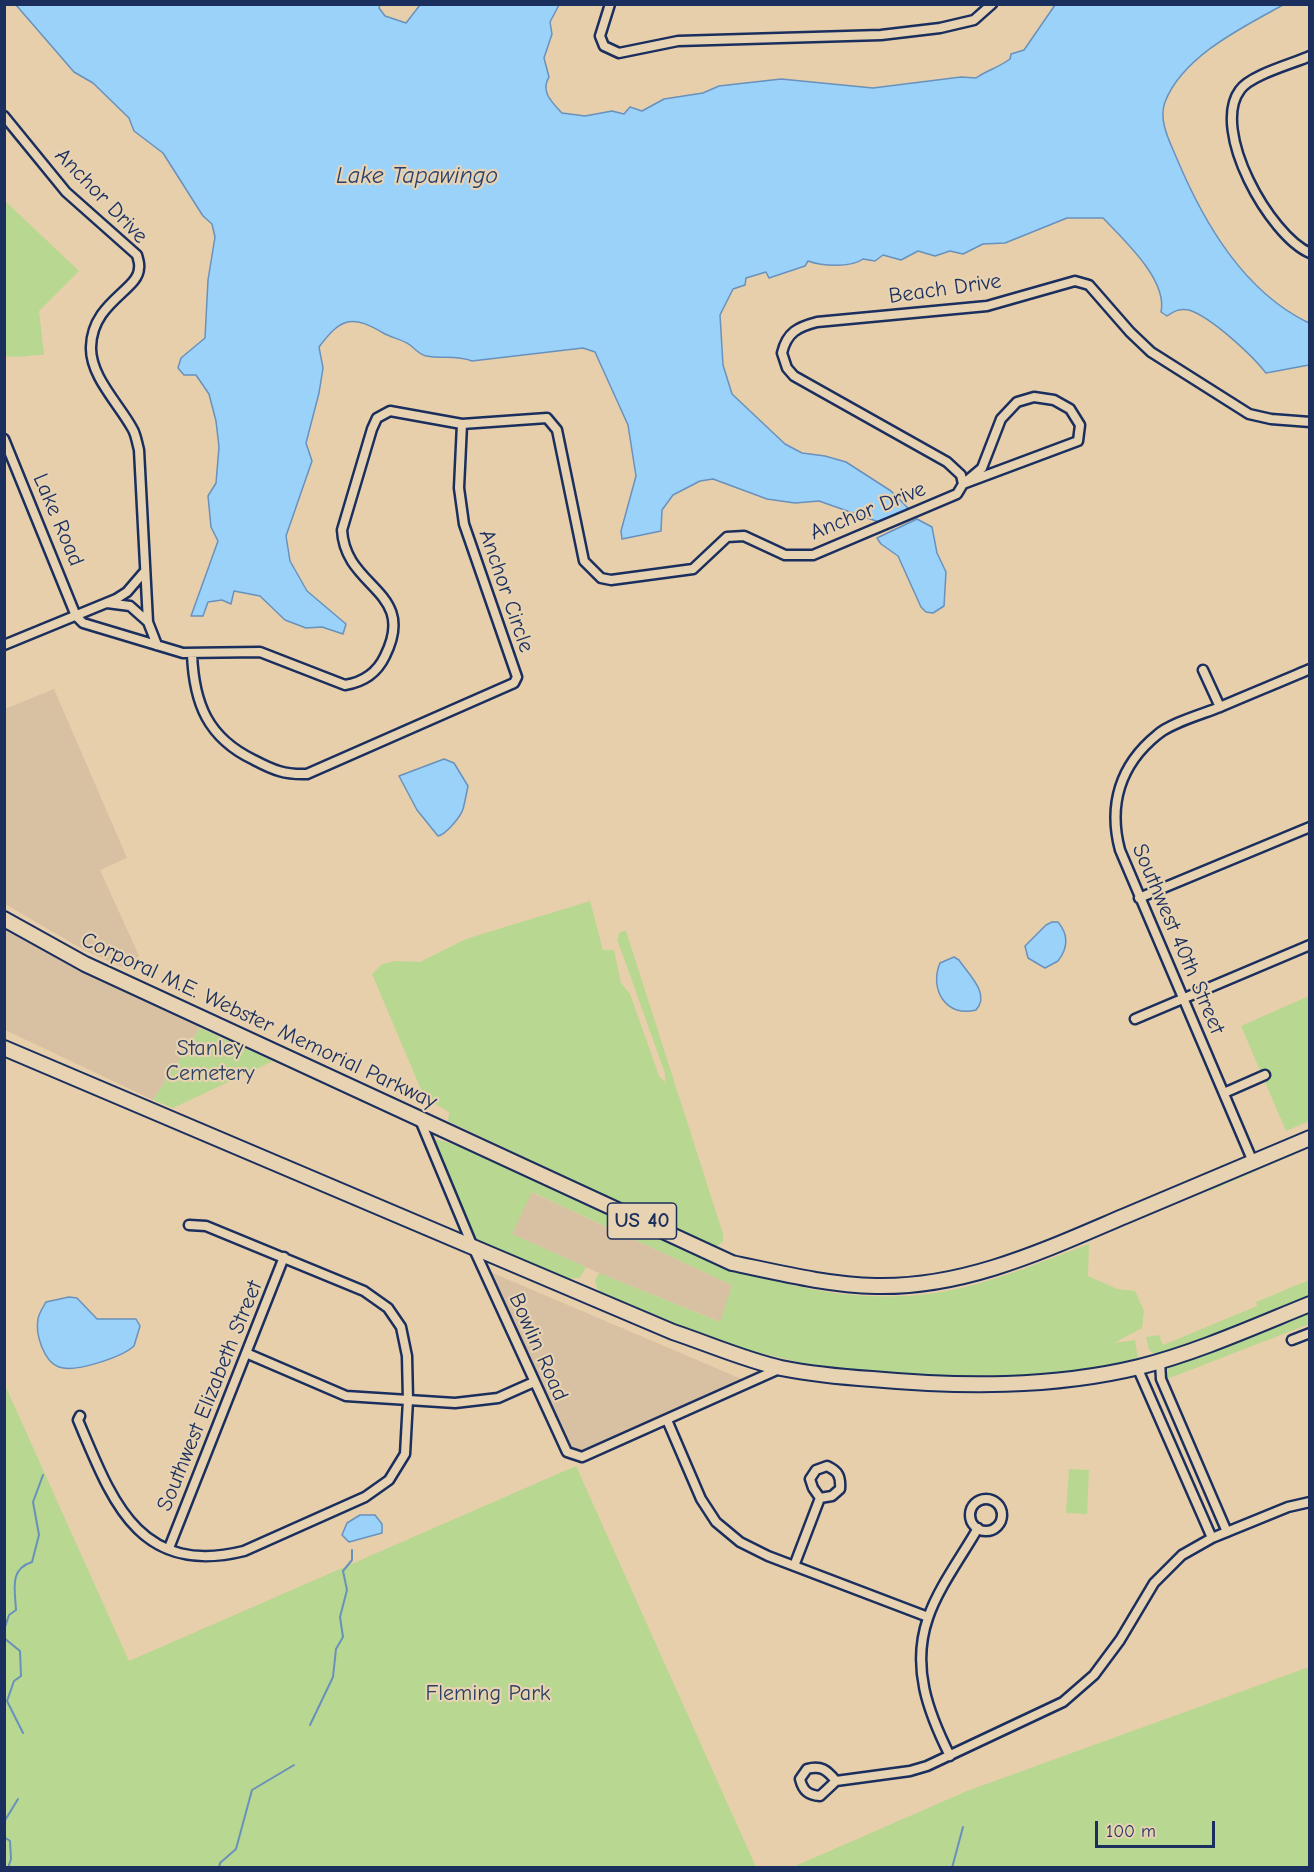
<!DOCTYPE html>
<html>
<head>
<meta charset="utf-8">
<style>
	body { margin:0 }
	#map { position:relative; width:1314px; height:1872px; overflow:hidden; background:#e7cfac; font-family:"Comic Neue",sans-serif }
	canvas { display:block }
	.frame { position:absolute; inset:0; border:6px solid #1b2f5e; pointer-events:none }
	.scale { position:absolute; left:1095px; top:1821px; width:120px; height:27px; box-sizing:border-box; border:3px solid #1b2f5e; border-top:0; padding-left:8px; font-size:18px; line-height:21px; white-space:nowrap; color:#1b2f5e; -webkit-text-stroke:4px #e7d2b1; paint-order:stroke }
</style>
</head>
<body>
<div id="map">
<canvas width="1314" height="1872"></canvas>
<div class="frame"></div>
<div class="scale">100 m</div>
</div>
<script>
const context = document.querySelector('canvas').getContext('2d');
context.lineJoin = 'round';
function paint(path, color) {
  context.fillStyle = color;
  context.fill(path, 'evenodd');
}
function trace(path, color, width, dash) {
  context.strokeStyle = color;
  context.lineWidth = width;
  context.lineCap = dash ? 'butt' : 'round';
  context.setLineDash(dash || []);
  context.stroke(path);
}
function label(font, color, halo, rows, align = 'center') {
  context.font = font + ' "Comic Neue",sans-serif';
  context.lineWidth = 4.5;
  context.setLineDash([]);
  context.textBaseline = 'middle';
  context.strokeStyle = halo;
  context.fillStyle = color;
  for (const [text, x, y, turn = 0] of rows) {
    context.save();
    context.translate(x, y);
    context.rotate((+turn || 0) * Math.PI / 180);
    context.textAlign = isNaN(turn) ? turn : align;
    if (halo) context.strokeText(text, 0, 0);
    context.fillText(text, 0, 0);
    context.restore();
  }
}
paint(new Path2D(`
	M54,689l73,169 -27,12 39,86 -11,14 -44,-20 -79,-46v-195z
	M7,927l111,60 83,39 -48,74 -148,-70 -1,-101z
	M531,1192l201,93 -11,37 -122,-49 -87,-39z
	M488,1271l256,109 -150,68 -19,3 -9,-8z`), '#d8c0a2');
paint(new Path2D(`
	M4,200l75,71 -40,40 5,44c-15,0 -24,3 -39,1z
	M590,901l13,49h11l7,33 9,11 29,82 6,6v-9l-48,-134 3,-7 6,-1 97,303v7l-7,7 -268,-127 1,-9 -21,-12 -6,-8 -50,-118 10,-10 13,-3 25,1 46,-23z
	M1309,996v125l-23,10 -45,-105z
	M200,1028l73,33 -100,47 -20,-8z
	M436,1140c17,0 103,44 125,54 116,52 235,116 367,100 55,-7 110,-31 161,-50l-1,32 29,13 18,2 9,20 -2,17 -28,15 21,-3 3,18c-150,44 -347,18 -489,-42 -16,-7 -53,-16 -54,-36l4,-7 121,49 12,-37 -200,-93 -20,42 74,33 -6,11 -18,1 -80,-34 -8,-8 -40,-92z
	M1309,1146v2l-99,43 -1,-2z
	M1309,1280v16l-86,35 -65,22 -4,1 -5,-4 -3,-13 13,-2 4,10 94,-39 -1,-4z
	M1309,1312v12l-142,55 2,-14 48,-16z
	M4,1383l125,278 447,-195 180,401h-751z
	M1069,1469l20,1 -2,44 -21,-1z
	M1309,1667v200h-516l174,-76z`), '#b8d790');
const water = new Path2D(`
	M380,4l-1,4 6,8 21,7 14,-18h139l-9,17 2,12 -8,24 5,19c-9,15 3,25 13,36l23,3 27,-5 12,3 6,-7 12,4 22,-12 39,-6 16,-7 62,-7 92,9 88,-11 15,1c11,-8 22,-10 34,-19l1,-5 13,-4 31,-45h228c-40,22 -100,51 -118,97 -7,19 5,40 12,57 27,64 67,133 132,164v42l-43,8c-14,-18 -55,-56 -77,-63 -9,-2 -15,1 -22,6l-6,-4c7,-32 -38,-73 -58,-94h-36l-62,25 -22,1 -20,10 -13,-3 -15,5 -17,-5 -17,9 -18,-5 -8,6 -12,-2c-12,9 -41,7 -55,2l-3,5 -36,12 -3,-6 -20,6 -1,7 -12,4 -13,26 3,50 9,29 53,50 17,9 23,3 21,6 45,29 17,17 -3,4 -26,10 -60,-21 -24,2 -28,-4 -54,-20 -13,2 -27,14 -11,15 -1,21 -39,8 -1,-8 15,-55 -8,-51 -33,-73 -12,-4 -111,13c-15,-6 -31,-2 -46,-5 -6,-1 -11,-7 -16,-11 -7,-5 -17,-7 -25,-11 -32,-19 -43,-18 -66,13l4,21 -4,25 -13,50 6,18 -26,75 4,25 17,30 39,33 -3,10 -21,-7 -16,1 -21,-8 -25,-24 -26,-5 -3,13 -9,-4 -14,2 -5,14h-12l27,-75 -7,-14 -3,-31 8,-13 3,-36 -3,-26 -7,-27 -13,-19h-12l-6,-7 3,-10 24,-20 3,-58 7,-43 -3,-13 -9,-8 -40,-63 -29,-22 -5,-13 -36,-35 -19,-11 -58,-67z
	M917,519l15,8 5,26 9,19 -2,34 -11,7 -7,-1 -5,-5 -23,-51 -17,-12 -4,-6z
	M444,759l10,4 14,23c-1,5 -4,20 -5,23 -3,9 -18,26 -25,27l-21,-26 -18,-34z
	M1052,922h6c11,13 10,26 0,39l-13,7 -17,-10 -3,-12 21,-21z
	M954,957l5,3c9,14 32,34 17,50 -30,8 -47,-21 -36,-47z
	M69,1297l8,1 20,21h39l4,7 -6,20c-12,11 -59,27 -75,21 -15,-5 -24,-33 -21,-48 1,-6 5,-12 8,-17z
	M360,1515h15l7,9v9l-33,9 -7,-7 5,-12z`);
paint(water, '#9bd2fa');
trace(water, '#6891bc', 1.5);
trace(new Path2D(`
	M4,1630l5,-15 7,-5c-1,-20 -7,-41 16,-48l7,-27 -6,-33 10,-27
	M4,1638l16,13 1,25 -7,5 -7,20 16,32
	M310,1725l23,-48 3,-28 7,-12 -3,-20 7,-27 -4,-19 9,-11v-10
	M4,1822l14,-23
	M4,1837l6,4 1,18 -3,9
	M219,1868l1,-5 16,-14 16,-59 42,-25
	M952,1868l11,-41`), '#6891bc', 2);
const minor = new Path2D(`
	M610,4l-10,32 4,10 15,7 59,-12 203,-6 59,-7 34,-8 18,-16
	M1310,56c-18,8 -60,19 -70,34 -30,40 30,146 70,163
	M4,116l62,76 71,63c1,4 3,9 2,13 0,22 -47,34 -48,79 -1,29 28,57 41,81 4,6 5,15 7,22l9,172 9,23
	M4,439l72,177 7,7 100,30 77,-1 85,33c19,-3 32,-12 40,-29 33,-66 -40,-67 -43,-126l30,-101 5,-11 13,-7 72,13 85,-6 10,12 27,131 17,17 10,2 82,-11 34,-32 17,-1 41,19h28l144,-61 6,-10 19,-16 19,-49 16,-17 17,-5 20,3 16,9 10,16 -2,16 -115,43
	M963,484l-2,-9 -14,-13 -153,-86 -7,-8 -5,-15c5,-21 16,-26 35,-31l170,-16 88,-25 14,4 41,47 21,20 98,62 22,5 39,3
	M107,603l23,3 18,16
	M4,645l112,-46 11,-7 18,-21
	M192,654c2,50 16,84 62,106 19,10 31,15 53,14l207,-91 3,-6 -53,-153 -5,-36 3,-64
	M1203,670l17,37
	M1139,898l171,-71
	M1135,1019l175,-74
	M1224,1093l41,-18
	M420,1120l53,127 94,205 15,5 197,-88
	M1253,1162l-133,-312c-12,-45 0,-85 37,-115 13,-12 46,-21 63,-28 30,-13 60,-25 90,-38
	M1292,1340l18,-7
	M246,1353l100,43 109,7 43,-5 36,-16
	M1160,1361l1,18 66,153
	M1137,1367l75,171
	M80,1416l-2,4c34,80 60,157 166,131l121,-54 24,-17 16,-26 3,-54 -1,-44 -6,-29 -13,-19 -24,-17 -158,-65 -17,-1
	M667,1420l34,79 15,23 24,20 28,14 160,61
	M970 1515a16 16 0 1 1 32 0a16 16 0 1 1-32 0Z
	M169,1548l115,-291
	M794,1566l26,-68 12,-2 8,-7c1,-13 -2,-18 -13,-23l-11,4 -6,9 3,9 7,10
	M950,1756c-22,-44 -39,-89 -22,-138 10,-30 34,-62 50,-90
	M836,1781c-9,-11 -15,-16 -29,-12l-7,10c3,12 8,16 20,17l16,-15 74,-10 17,-5 136,-64 31,-27 26,-35 34,-57 28,-28 30,-17 76,-31 22,-5`);
const primary = new Path2D(`
	M4,919l81,45 647,299c48,10 96,22 144,23 89,2 169,-36 249,-70 61,-26 123,-52 185,-78
	M4,1048l669,284c36,12 72,28 108,36 30,6 61,9 91,11 88,8 180,9 267,-12 59,-15 114,-40 171,-63`);
trace(minor, '#1b2f5e', 13);
trace(primary, '#1b2f5e', 18);
trace(minor, '#e7d2b1', 8);
trace(primary, '#e7d2b1', 14);
for (const [x, y, w] of [
	[642,1221,69]
]) {
  const box = new Path2D();
  box.roundRect(x - w / 2, y - 18, w, 36, 4.5);
  context.fillStyle = '#e7d2b1';
  context.fill(box);
  trace(box, '#1b2f5e', 1.5);
}
label('bold 21px', '#1b2f5e', null, [
	["US 40",642,1221]
]);
label('22px', '#1b2f5e', '#e7d2b1', [
	["Anchor Drive",101,196,46],
	["Beach Drive",945,289,-8],
	["Anchor Drive",868,511,-22],
	["Lake Road",58,520,67],
	["Anchor Circle",506,591,71],
	["Southwest 40th Street",1178,939,67],
	["Corporal M.E. Webster Memorial Parkway",259,1021,25],
	["Bowlin Road",538,1347,66],
	["Southwest Elizabeth Street",210,1396,-68]
]);
label('22px', '#2b4063', '#e7d2b1', [
	["Stanley",210,1049],
	["Cemetery",210,1074],
	["Fleming Park",488,1694]
]);
label('italic 24px', '#283f6e', '#e7d2b1', [
	["Lake Tapawingo",417,176]
]);
</script>
</body>
</html>
